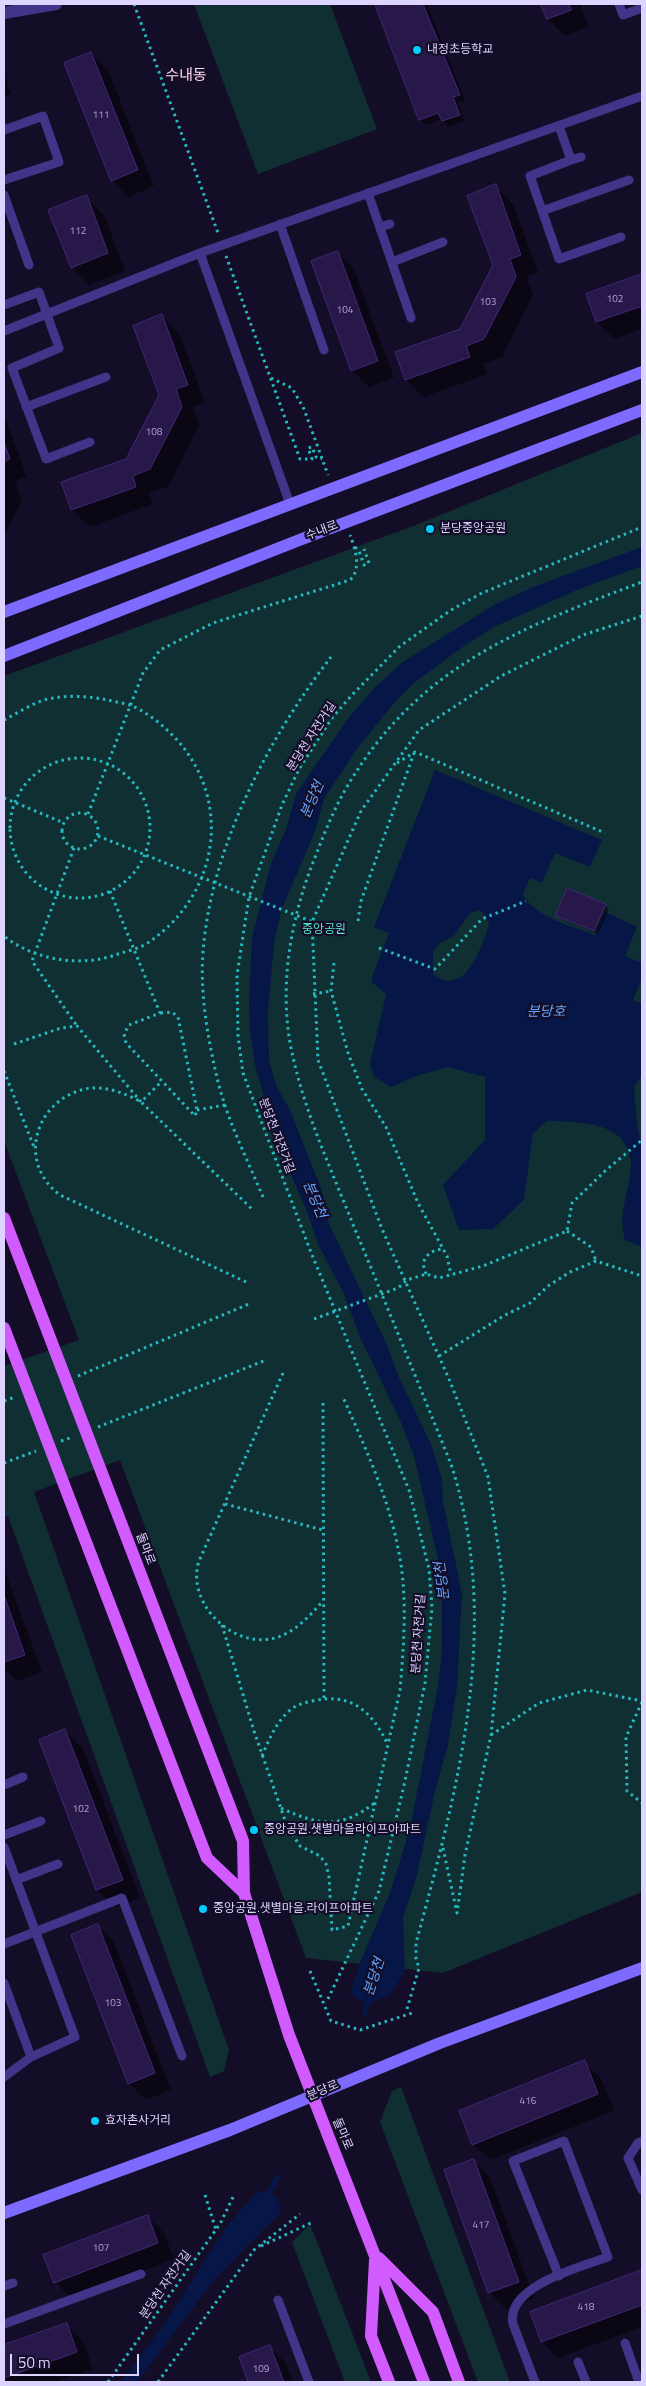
<!DOCTYPE html>
<html>
<head>
<meta charset="utf-8">
<style>
	body { margin:0 }
	#map { position:relative; width:646px; height:2386px; overflow:hidden; background:#140d27; font-family:"Titillium Web",sans-serif }
	canvas { display:block }
	.frame { position:absolute; inset:0; border:5px solid #ddd4ff; pointer-events:none }
	.scale { position:absolute; left:10px; top:2354px; width:129px; height:22px; box-sizing:border-box; border:2px solid #ddd4ff; border-top:0; padding-left:6px; font-size:15px; line-height:18px; white-space:nowrap; color:#ddd4ff; -webkit-text-stroke:4px #140d27; paint-order:stroke }
</style>
</head>
<body>
<div id="map">
<canvas width="646" height="2386"></canvas>
<div class="frame"></div>
<div class="scale">50 m</div>
</div>
<script>
const context = document.querySelector('canvas').getContext('2d');
context.lineJoin = 'round';
function paint(path, color) {
  context.fillStyle = color;
  context.fill(path, 'evenodd');
}
function trace(path, color, width, dash) {
  context.strokeStyle = color;
  context.lineWidth = width;
  context.lineCap = dash ? 'butt' : 'round';
  context.setLineDash(dash || []);
  context.stroke(path);
}
function label(font, color, halo, rows, align = 'center') {
  context.font = font + ' "Titillium Web","Noto Sans KR",sans-serif';
  context.lineWidth = 4.5;
  context.setLineDash([]);
  context.textBaseline = 'middle';
  context.strokeStyle = halo;
  context.fillStyle = color;
  for (const [text, x, y, turn = 0] of rows) {
    context.save();
    context.translate(x, y);
    context.rotate((+turn || 0) * Math.PI / 180);
    context.textAlign = isNaN(turn) ? turn : align;
    if (halo) context.strokeText(text, 0, 0);
    context.fillText(text, 0, 0);
    context.restore();
  }
}
paint(new Path2D(`
	M194,4h136l47,125 -119,45z
	M642,433v1459l-199,81 -137,-15 -186,-498 -86,32 195,558 -5,21 -14,6 -202,-561 -4,1v-151l75,-26 -75,-199v-465l412,-151z
	M401,2087l109,295h-32l-98,-260 12,-31z
	M310,2224l61,158h-26l-53,-140z`), '#102f32');
paint(new Path2D(`
	M642,547v19l-63,23 -83,37 -32,20 -50,37 -19,19 -36,44 -35,53 -10,35 -33,77 -7,32 -6,70 1,48 8,27 13,22 32,81 7,33 58,121 13,35 31,64 11,35 1,22 19,93 -5,93 -9,58 -12,42 -20,92 -13,38 2,54 -15,24 -23,9 -17,-9 9,-30 32,-75 19,-62 28,-142 4,-34v-52l-3,-36 -25,-108 -14,-36 -41,-85 -14,-39 -27,-52 -12,-35 -23,-53 -14,-42 -14,-49 -5,-33 -1,-31 3,-63 19,-75 14,-31 12,-40 52,-75 25,-29 29,-26 91,-57 39,-18z
	M435,770l167,70 -12,27 -35,-14 -13,30 -12,-5 -7,17c14,23 47,30 72,40l10,-23 32,15 -12,29 17,7v15l-9,22 9,4v71l-8,12 3,37 5,24v99l-17,-7c-5,-16 -2,-29 1,-45 2,-11 6,-24 5,-34 -5,-41 -54,-39 -84,-40l-14,12 -9,67 -31,29 -34,1 -16,-45 42,-45v-63l-37,-10 -32,9 -25,11 -17,-10 -4,-13 16,-70 -14,-12v-5l17,-44 -15,-6zM479,910l6,5 4,10c-8,23 -24,74 -56,49v-23l7,-8 14,-7 16,-23z
	M271,2191l10,15 -2,8 -65,66 -77,102h-16l44,-59 62,-97 29,-33z`), '#061747');
paint(new Path2D(`
	M377,4h50l38,97 -7,2 7,18 -16,6 -7,-8 -16,6 -6,-6z
	M543,4h37l8,23 -23,9 -17,-17zM577,6v2l-21,9v-3z
	M91,54l17,16 46,116 -26,11 -16,-17z
	M4,73l7,21 -7,2z
	M495,186l18,18 25,68 -11,5 6,18 -31,62 -19,7 4,10 -63,23 -18,-17 55,-50 33,-65z
	M86,197l18,18 21,56 -36,14 -17,-18z
	M338,253l16,16 40,109 -25,9 -17,-16 -39,-109z
	M642,275v54l-28,10 -17,-17 -10,-27z
	M161,316l18,17 26,69 -12,5 6,18 -31,62 -19,6 4,11 -63,23 -18,-17 55,-50 33,-65z
	M4,415l23,62 -12,4 7,19 -18,35z
	M605,905l4,4 -11,25 -37,-15 -4,-3z
	M4,1568l38,104 -25,9 -13,-13z
	M65,1731l18,17 57,150 -25,9 -18,-17 -57,-150z
	M98,1926l16,16 57,148 -25,10 -17,-17z
	M584,2062l17,16 13,33 -124,49 -17,-16z
	M474,2161l16,16 44,121 -28,11 -17,-17z
	M147,2216l17,17 10,26 -102,40 -17,-17z
	M642,2272v55l-84,31 -16,-17 -11,-29z
	M66,2324l17,17 10,28 -38,13h-51v-36z
	M269,2346l17,17 7,19h-43l-10,-24z`), '#0007');
trace(new Path2D(`
	M364,2013l5,-14
	M267,2196l11,-19`), '#061747', 5);
const building = new Path2D(`
	M375,4h48l37,91 -7,2 7,18 -18,6 -4,-8 -19,7z
	M541,4h28l2,6 -24,9z
	M91,52l47,118 -27,11 -47,-118z
	M496,184l25,71 -11,4 6,18 -32,62 -18,7 4,11 -65,23 -10,-28 65,-23 33,-64 -26,-69z
	M87,195l21,58 -37,15 -23,-58z
	M338,251l40,110 -27,10 -40,-110z
	M642,274v32l-46,16 -10,-28z
	M162,314l26,71 -12,4 6,18 -32,62 -17,7 3,11 -65,23 -10,-28 65,-23 33,-64 -26,-69z
	M4,442l6,17 -6,3z
	M567,888l39,16 -12,27 -38,-15z
	M4,1595l21,60 -21,7z
	M65,1729l58,151 -27,10 -57,-150z
	M98,1924l57,149 -27,11 -57,-149z
	M585,2060l13,34 -126,51 -13,-34z
	M474,2159l45,123 -31,11 -44,-123z
	M148,2215l10,28 -104,40 -11,-28z
	M642,2270v35l-101,37 -11,-30z
	M67,2323l10,29 -73,26v-33z
	M270,2345l14,37h-36l-9,-25z`);
paint(building, '#271849');
trace(building, '#402877', 1);
trace(new Path2D(`
	M134,4l84,229
	M226,256l74,203h12l-4,-11 4,-1 4,10 6,2
	M271,378l21,10 12,21 24,66
	M355,547l4,4 5,14 5,-2 -5,-14
	M4,720c12,-6 24,-14 37,-19 21,-7 46,-5 67,-1 7,2 16,3 22,5 19,8 35,22 48,36 56,64 39,157 -32,203 -8,5 -19,7 -28,10 -37,14 -84,6 -114,-18
	M10 828a70 70 0 1 1 140 0a70 70 0 1 1-140 0Z
	M397,763l18,-11 190,81
	M4,798l60,25
	M62 831a18 18 0 1 1 36 0a18 18 0 1 1-36 0Z
	M88,814l55,-141 17,-23 53,-27 137,-43c12,-11 5,-32 0,-45
	M98,836l240,96
	M74,848l-42,113 45,65
	M110,891l50,122 -31,12 -5,9 2,9 69,73 2,-6 -19,-93 -6,-5 -12,1
	M358,921l3,-20 53,-148
	M379,948l56,21 47,-50 44,-18
	M334,963l-3,28 17,62 14,36 24,38 32,76 29,53 4,19
	M313,994l18,-3
	M14,1044l47,-16 16,-2 64,76 21,-21
	M4,1071l30,76
	M197,1110l28,-5
	M263,1197c-17,-41 -38,-81 -47,-124 -9,-39 -16,-81 -13,-121 8,-104 65,-214 128,-295
	M567,1231l24,16 5,14
	M426,1274l-3,-10c3,-10 9,-14 20,-15
	M246,1282l-186,-87c-43,-32 -26,-94 25,-106 19,-4 40,4 56,13l113,109
	M314,1319l84,-31 9,-8 19,-6 13,4 44,-12 84,-35 5,-28 33,-32 37,-31
	M439,1356l66,-41 25,-12 18,-17 22,-14 26,-11 46,15
	M283,1373l-84,188c-13,40 30,85 71,78 21,-3 38,-21 52,-37
	M78,1376l173,-73
	M4,1401l11,-4
	M323,1403l1,295
	M98,1427l168,-67
	M61,1441l12,-4
	M4,1463l32,-12
	M225,1504l98,26
	M222,1625l32,106 33,95 13,20 20,10 6,8 3,13 3,53 16,-4 52,-236c4,-47 8,-96 -2,-142 -10,-52 -34,-103 -55,-151
	M642,1702l-16,35 1,54 15,12
	M491,1735l48,-32 48,-13 55,11
	M262,1756c7,-16 13,-32 26,-44 7,-7 15,-9 24,-11 39,-9 60,10 76,44
	M281,1808c39,18 60,21 95,-6
	M443,1848l14,65 8,-58 26,-120 14,-141 -17,-117 -39,-98 -67,-150 -64,-169 -6,-138 49,-111 58,-81 82,-54 82,-41 59,-19
	M310,1971l21,50 29,9 52,-17
	M328,1999l51,-108 26,-110 20,-98 7,-76 -3,-38 -20,-79 -99,-240 -67,-177 -5,-37 -1,-61 12,-78 33,-92 17,-36 33,-51 19,-22 49,-50 51,-36 31,-17 160,-66
	M407,2009l12,-41 -3,-9v-16c42,-155 87,-319 35,-479 -32,-79 -64,-158 -97,-237 -22,-56 -48,-111 -61,-170 -15,-63 -4,-132 19,-192 11,-28 21,-55 36,-80 71,-119 172,-157 294,-203
	M205,2195l11,35
	M261,2246l52,-24
	M108,2382l112,-158 14,-29
	M158,2382l96,-132 46,-36`), '#26bac0', 3, [2.5, 4]);
trace(new Path2D(`
	M619,4l4,11 19,-7
	M559,126l12,34 -41,16 29,83 62,-22
	M4,130l39,-14 16,46 -55,18
	M571,160l10,-3
	M368,193l43,125
	M4,195l25,70
	M542,211l87,-31
	M280,224l44,126
	M380,227l10,-3
	M200,253l90,251
	M392,262l51,-20
	M4,305l35,-13 20,56 -47,20 34,91 44,-17
	M4,331l196,-78 442,-157
	M26,407l80,-30
	M4,1785l19,-8
	M4,1835l37,-14
	M4,1847l71,190 -44,20 -27,20
	M16,1880l42,-16
	M4,1944l118,-46 60,158
	M4,1983l27,74
	M642,2141l-4,2 -10,15 14,32
	M4,2286l9,-3
	M278,2300l31,82
	M4,2324l137,-50
	M625,2343l14,39
	M578,2362l8,20
	M535,2382l-22,-58c-8,-38 68,-57 95,-67l-44,-116 -51,20 46,115`), '#413589', 9);
trace(new Path2D(`
	M4,13l52,-9`), '#413589', 12);
trace(new Path2D(`
	M4,612l638,-240
	M4,656l298,-117 340,-129
	M4,2213l226,-83 210,-87 202,-75`), '#7d6bff', 12);
trace(new Path2D(`
	M4,1218l239,623 1,52 45,142 135,347
	M4,1328l203,530 37,35
	M379,2258l54,54 26,70
	M375,2260l-4,76 18,46`), '#d25bff', 12);
for (const [x, y, r, color] of [
	[417,50,5,"#0cf"],
	[430,529,5,"#0cf"],
	[254,1830,5,"#0cf"],
	[203,1909,5,"#0cf"],
	[95,2121,5,"#0cf"]
]) {
  const dot = new Path2D();
  dot.arc(x, y, r, 0, 2 * Math.PI);
  context.fillStyle = color;
  context.fill(dot);
  trace(dot, '#140d27', 2);
}
label('10px', '#b0a5d2', null, [
	["111",101,116],
	["112",78,232],
	["102",615,300],
	["103",488,303],
	["104",345,311],
	["108",154,433],
	["102",81,1810],
	["103",113,2004],
	["416",528,2102],
	["417",481,2226],
	["107",101,2249],
	["418",586,2308],
	["109",261,2370]
]);
label('12px', '#ddd4ff', '#140d27', [
	["내정초등학교",427,50],
	["분당중앙공원",440,529],
	["중앙공원.샛별마을라이프아파트",264,1830],
	["중앙공원.샛별마을.라이프아파트",213,1909],
	["효자촌사거리",105,2121]
], 'left');
label('12px', '#ddd4ff', '#140d27', [
	["수내로",322,531,-21],
	["분당천 자전거길",312,737,-57],
	["분당천 자전거길",276,1136,69],
	["돌마로",145,1549,69],
	["분당천 자전거길",419,1634,-86],
	["분당로",323,2091,-23],
	["돌마로",342,2134,67],
	["분당천 자전거길",166,2285,-55]
]);
label('12px', '#56e8d2', '#140d27', [
	["중앙공원",324,930]
]);
label('italic 14px', '#62a6ff', '#140d27', [
	["분당천",313,800,-67],
	["분당호",546,1013],
	["분당천",314,1200,67],
	["분당천",443,1581,-97],
	["분당천",375,1977,-72]
]);
label('15px', '#ffd6ec', '#140d27', [
	["수내동",186,76]
]);
</script>
</body>
</html>
